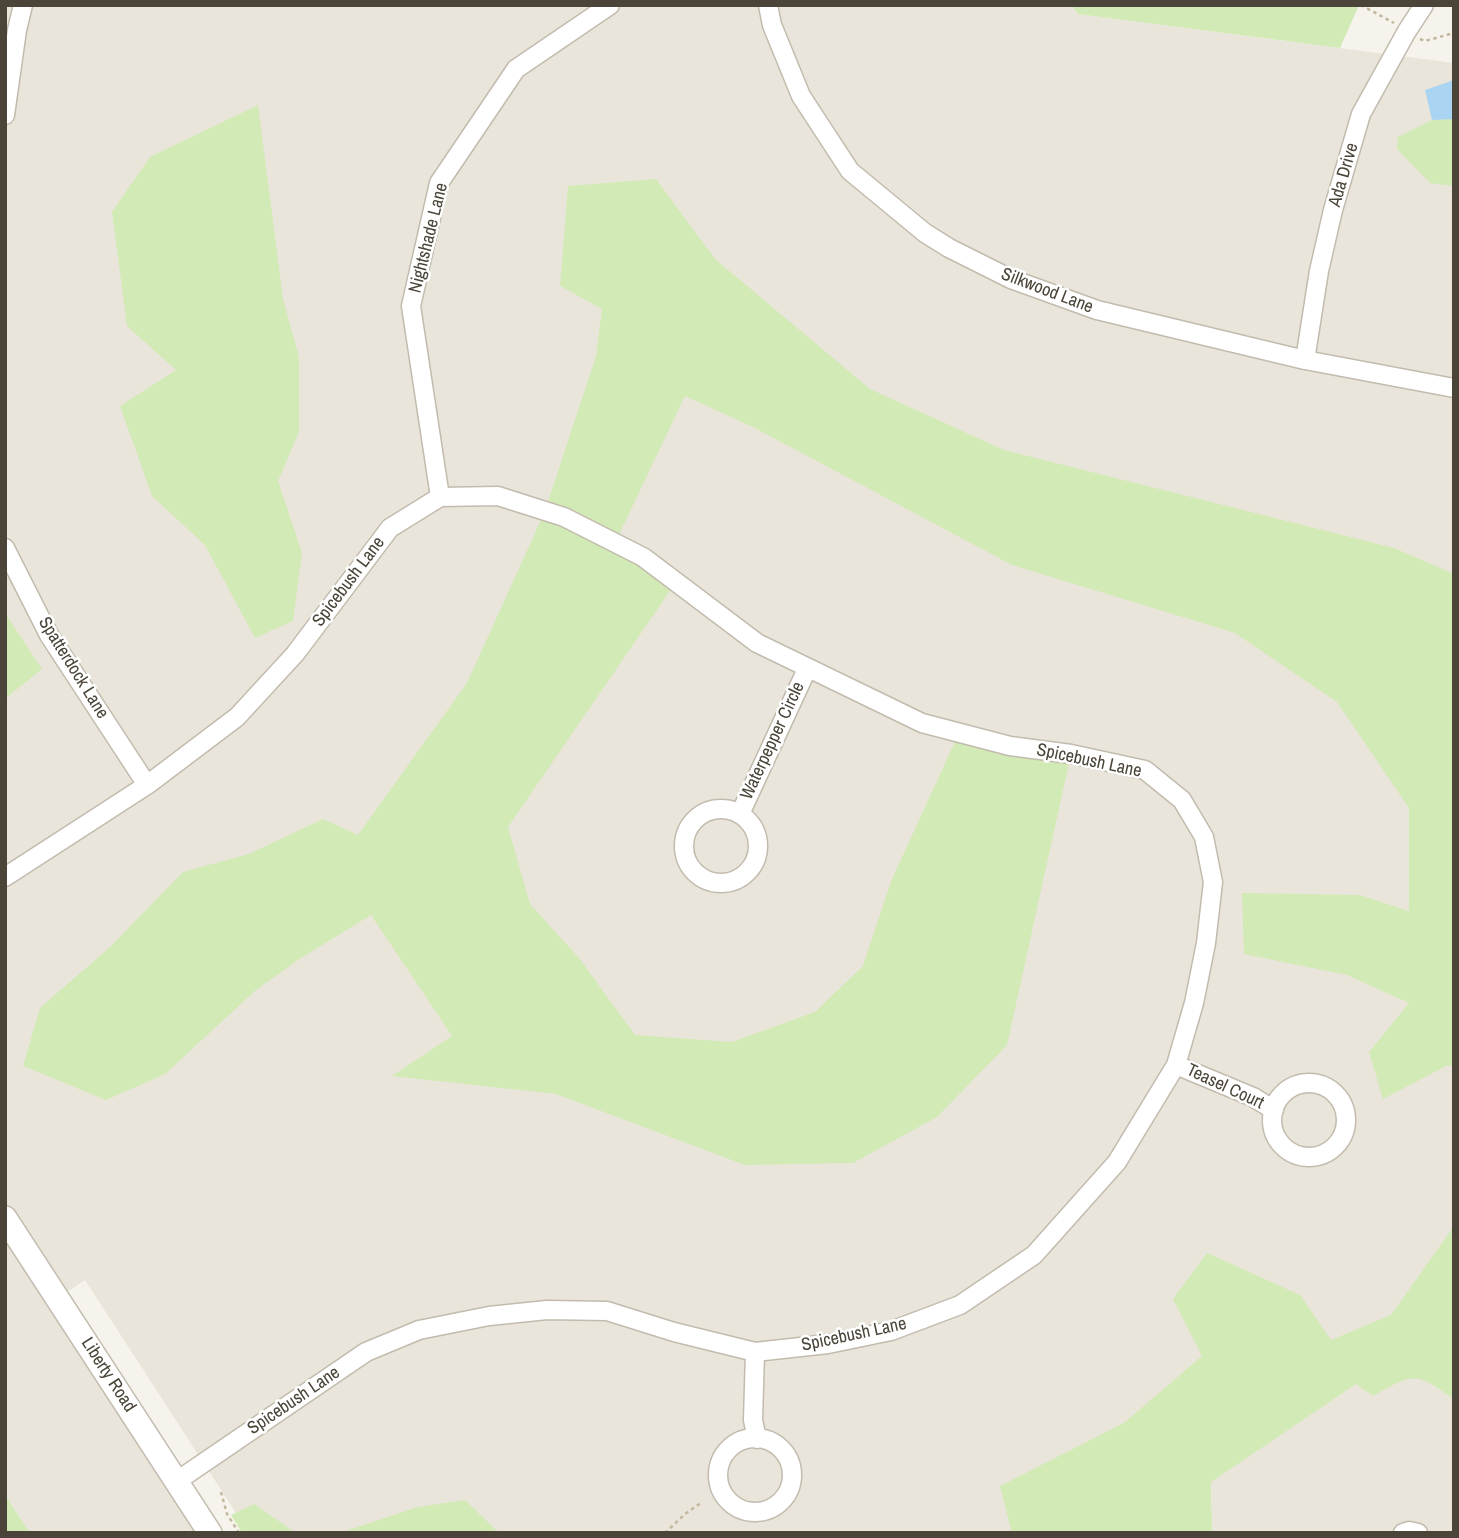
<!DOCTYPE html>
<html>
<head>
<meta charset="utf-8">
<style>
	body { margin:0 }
	#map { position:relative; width:1459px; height:1538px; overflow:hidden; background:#f6f3ec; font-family:"Archivo Narrow",sans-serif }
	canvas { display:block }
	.frame { position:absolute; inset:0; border:7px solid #4b4439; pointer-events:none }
</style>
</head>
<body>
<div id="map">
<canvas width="1459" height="1538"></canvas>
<div class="frame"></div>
</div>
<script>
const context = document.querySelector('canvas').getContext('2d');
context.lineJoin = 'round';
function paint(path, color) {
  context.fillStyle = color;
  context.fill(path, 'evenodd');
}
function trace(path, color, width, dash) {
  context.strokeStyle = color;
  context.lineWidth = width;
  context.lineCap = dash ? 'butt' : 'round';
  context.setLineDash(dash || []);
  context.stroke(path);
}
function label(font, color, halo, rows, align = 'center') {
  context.font = font + ' "Archivo Narrow",sans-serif';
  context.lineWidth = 5;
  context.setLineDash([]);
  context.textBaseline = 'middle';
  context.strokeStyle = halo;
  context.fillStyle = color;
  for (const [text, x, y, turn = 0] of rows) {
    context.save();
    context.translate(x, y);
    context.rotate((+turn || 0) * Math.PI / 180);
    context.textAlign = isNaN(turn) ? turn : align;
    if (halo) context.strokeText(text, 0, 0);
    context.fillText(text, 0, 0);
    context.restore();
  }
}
paint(new Path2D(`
	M5,5h1067l6,9 376,49v1470h-242l-1,-50 -78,50h-884l-164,-253 -27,18 152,235h-180l-25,-38z`), '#eae5da');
paint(new Path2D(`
	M1072,5h287l-19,43 -262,-34z
	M258,105l25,194 16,58v75l-21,49 24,72 -9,68 -38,17 -50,-93 -53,-49 -32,-90 56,-36 -49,-44 -15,-114 38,-55z
	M1454,119v67l-24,-3 -33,-34 1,-12 34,-17z
	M656,179l59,80 155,130 134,61 390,98 60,26v494l-6,-3 -65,34 -14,-47 40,-49 -62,-28 -103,-21 -2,-61 118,2 49,16v-103l-72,-106 -102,-69 -223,-68 -259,-138 -68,-31 -70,147 61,39 -168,245 22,77 49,54 56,77 97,7 83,-30 48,-46 29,-87 67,-146 112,21 -64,291 -70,72 -84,46 -108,2 -189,-71 -164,-18 60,-40 -81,-121 -70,43 -45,32 -91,84 -59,26 -83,-34 17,-58 70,-61 73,-75 66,-18 74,-35 35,16 109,-152 78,-172 51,-155 6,-47 -42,-23 8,-100z
	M5,613l37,56 -37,30z
	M1454,1226v174c-37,-29 -41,-27 -81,-4l-17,-12 -145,98 1,51h-200l-12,-47 124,-63 78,-67 -29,-57 34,-46 93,42 31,45 60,-25z
	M5,1495l25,38h-25z
	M465,1500l34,33h-159l78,-26z
	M254,1504l42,29h-54l-11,-18z`), '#d2eab5');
paint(new Path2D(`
	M1454,80v39l-22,1 -7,-30z`), '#a9d4f2');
const minor = new Path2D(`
	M768,5l4,20 29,71 49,75 75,62 24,15 62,31 86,31 208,50 149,28
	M5,115l12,-85 6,-25
	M1305,360l14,-89 14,-61 28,-96 46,-83 17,-26
	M440,497l-29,-191 28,-123 77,-114 94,-64
	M5,548l44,87 98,150
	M684 846a37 37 0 1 1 74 0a37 37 0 1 1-74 0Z
	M740,814l67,-145
	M5,877l142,-92 90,-68 58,-63 95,-126 50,-31 58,-1 66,21 79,40 114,86 165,80 88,23 61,8 74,16 37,30 22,37 9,45 -7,61 -12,60 -18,62 -59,97 -83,93 -74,50 -69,26 -63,13 -73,8 -81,-20 -67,-21 -60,-1 -58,6 -70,14 -53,22 -189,129
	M1176,1065l77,32 21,13
	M1272 1120a37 37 0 1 1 74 0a37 37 0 1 1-74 0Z
	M755,1352l-2,68 4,19
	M718 1475a37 37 0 1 1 74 0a37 37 0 1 1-74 0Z
	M1403,1533l6,-2 9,2`);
const tertiary = new Path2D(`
	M5,1218l205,315`);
trace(minor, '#c2bbae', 21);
trace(tertiary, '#c2bbae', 26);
trace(new Path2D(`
	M1361,5l33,18
	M1420,39l5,2 29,-8
	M221,1492l6,22 12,19
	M665,1533l20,-19 16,-11`), '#c4b79f', 2.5, [3.5, 3.5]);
trace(minor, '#fff', 18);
trace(tertiary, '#fff', 23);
label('18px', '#4b4439', '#fff', [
	["Ada Drive",1344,175,-74],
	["Nightshade Lane",429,238,-76],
	["Silkwood Lane",1047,291,21],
	["Spicebush Lane",349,582,-53],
	["Spatterdock Lane",73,668,58],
	["Waterpepper Circle",773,741,-65],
	["Spicebush Lane",1089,761,12],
	["Teasel Court",1225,1087,25],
	["Spicebush Lane",854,1335,-12],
	["Liberty Road",108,1375,57],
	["Spicebush Lane",294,1401,-34]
]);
</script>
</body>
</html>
